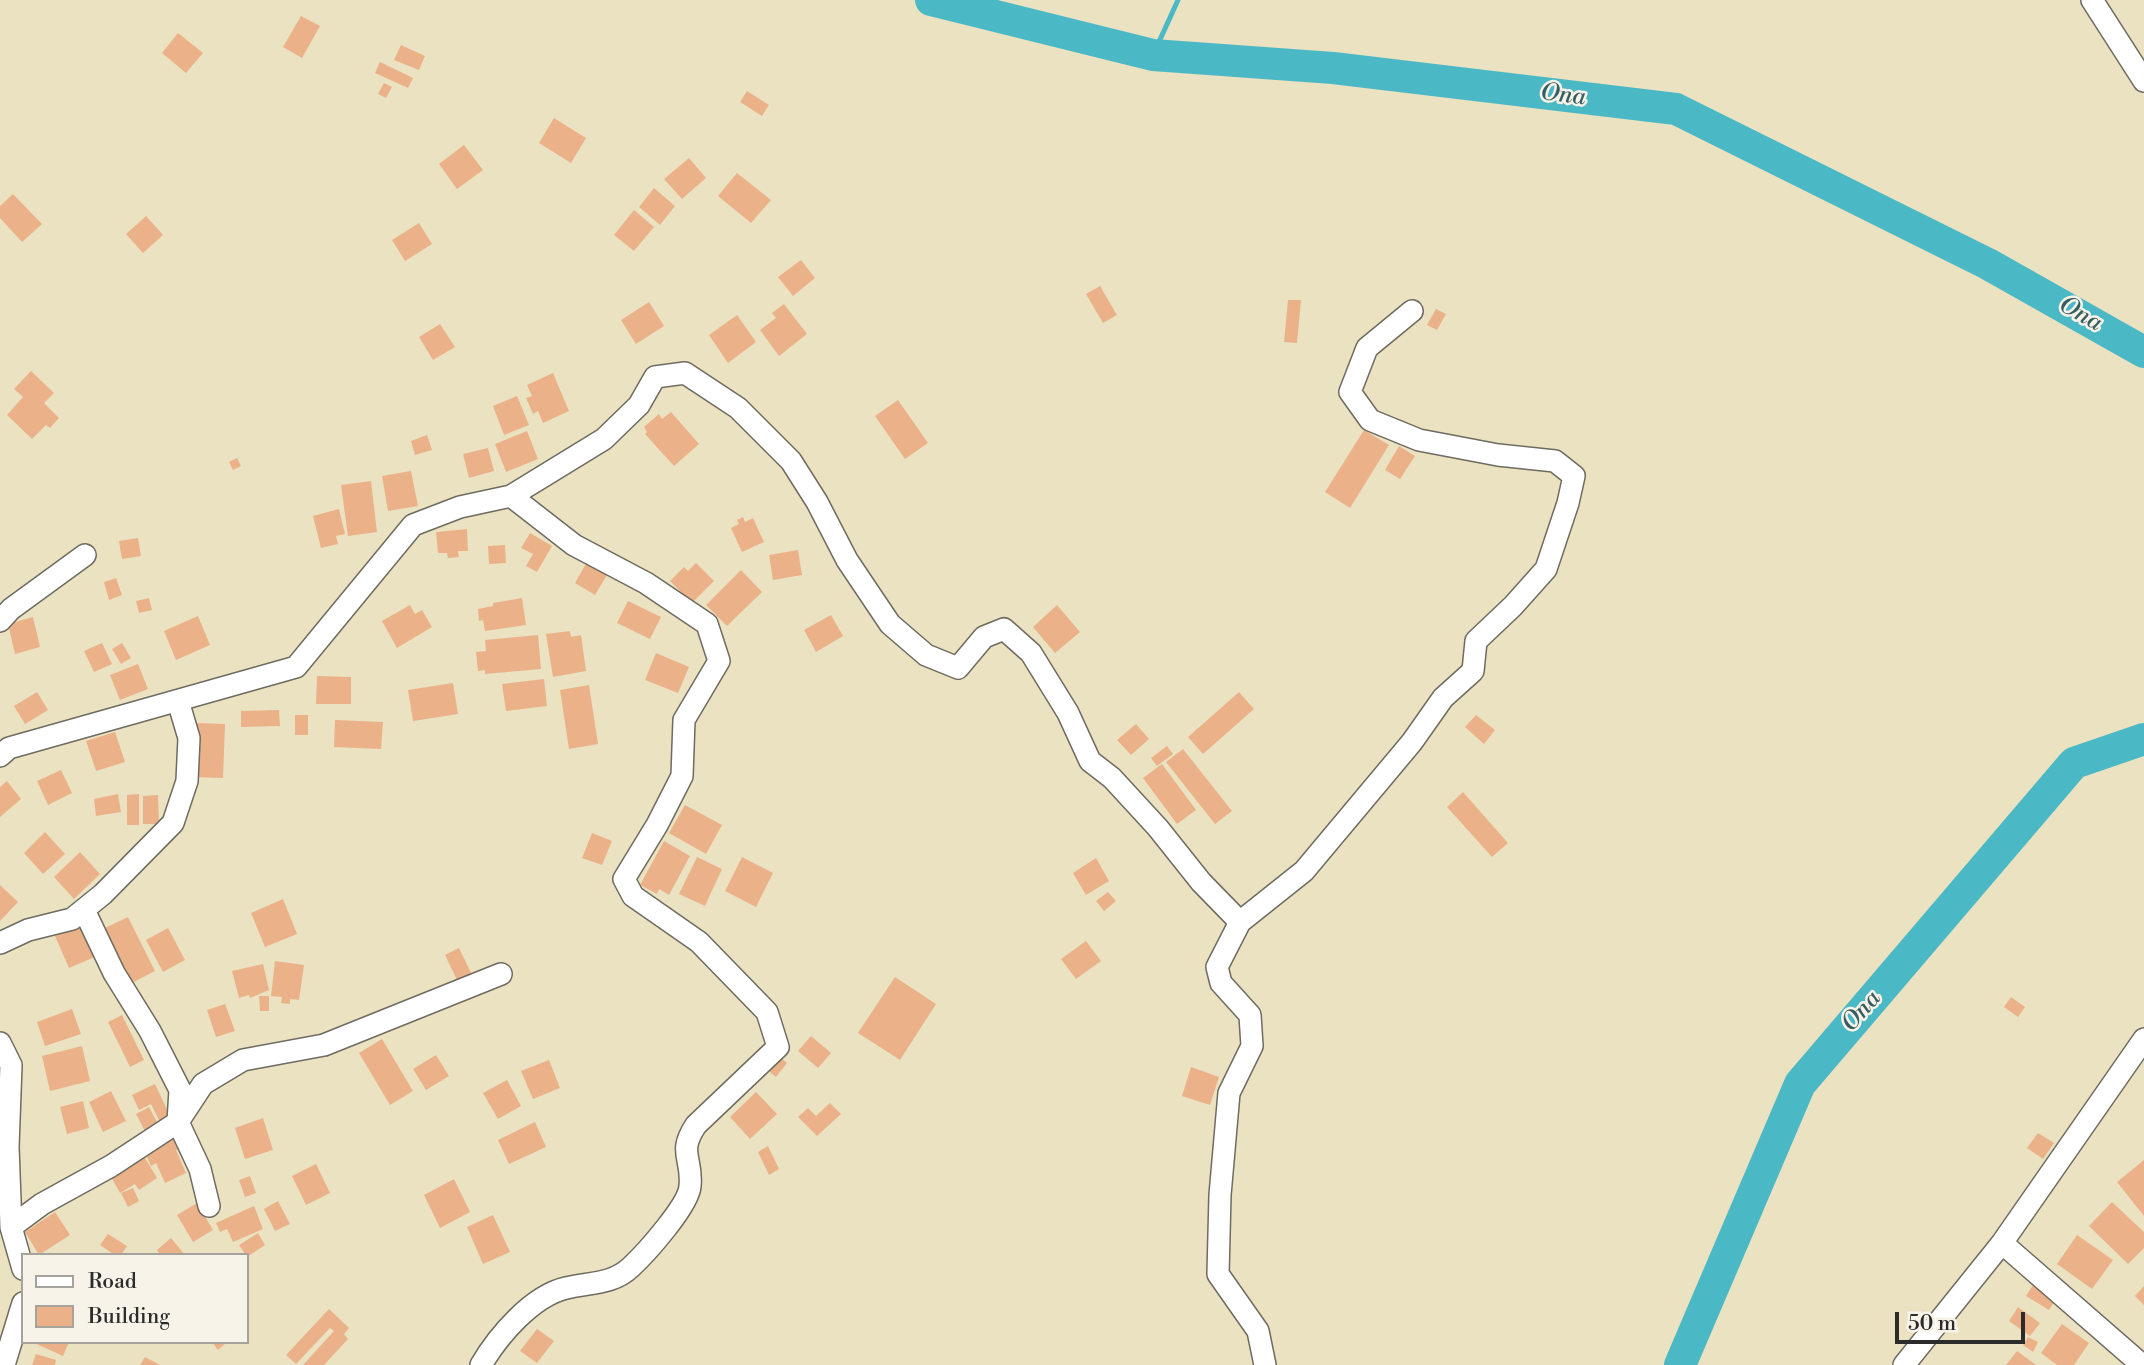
<!DOCTYPE html>
<html>
<head>
<meta charset="utf-8">
<style>
	body { margin:0 }
	#map { position:relative; width:2144px; height:1365px; overflow:hidden; background:#eae2c1; font-family:"Libre Bodoni",serif }
	canvas { display:block }
	.legend { position:absolute; left:21px; top:1253px; width:228px; height:91px; box-sizing:border-box; background:#f7f3e8; border:2px solid #a5a39c; margin:0; padding:9px 12px; list-style:none; font-size:21px; color:#2b2b2b }
	.legend li { display:flex; align-items:center; gap:14px; height:35px }
	.legend b { width:35px; border:2px solid #a5a39c }
	.scale { position:absolute; left:1895px; top:1312px; width:130px; height:32px; box-sizing:border-box; border:4px solid #2b2b2b; border-top:0; padding-left:9px; font-size:21px; line-height:24px; white-space:nowrap; color:#2b2b2b; -webkit-text-stroke:5px #f7f3e8; paint-order:stroke }
</style>
</head>
<body>
<div id="map">
<canvas width="2144" height="1365"></canvas>
<ul class="legend">
<li><b style="height:9px;background:#fff"></b>Road</li>
<li><b style="height:19px;background:#ebb28a"></b>Building</li>
</ul>
<div class="scale">50 m</div>
</div>
<script>
const context = document.querySelector('canvas').getContext('2d');
context.lineJoin = 'round';
function trace(path, color, width, dash) {
  context.strokeStyle = color;
  context.lineWidth = width;
  context.lineCap = dash ? 'butt' : 'round';
  context.setLineDash(dash || []);
  context.stroke(path);
}
function paint(path, color) {
  context.fillStyle = color;
  context.fill(path, 'evenodd');
}
function label(font, color, halo, rows, align = 'center') {
  context.font = font + ' "Libre Bodoni",serif';
  context.lineWidth = 5;
  context.setLineDash([]);
  context.textBaseline = 'middle';
  context.strokeStyle = halo;
  context.fillStyle = color;
  for (const [text, x, y, turn = 0] of rows) {
    context.save();
    context.translate(x, y);
    context.rotate((+turn || 0) * Math.PI / 180);
    context.textAlign = isNaN(turn) ? turn : align;
    if (halo) context.strokeText(text, 0, 0);
    context.fillText(text, 0, 0);
    context.restore();
  }
}
trace(new Path2D(`
	M1153,55l25,-55`), '#4bb9c5', 5);
trace(new Path2D(`
	M931,0l222,55 180,13 343,41 312,155 156,88
	M1680,1365l120,-281 274,-321 70,-24`), '#4bb9c5', 32);
paint(new Path2D(`
	M301,16l19,10 -18,32 -19,-11z
	M178,33l25,20 -17,20 -24,-20z
	M401,45l24,11 -6,14 -25,-10z
	M380,62l33,16 -5,10 -33,-15z
	M384,83l8,4 -6,11 -8,-4z
	M747,91l22,14 -7,11 -22,-14z
	M554,118l32,20 -15,25 -32,-20z
	M464,145l19,25 -26,19 -18,-25z
	M689,158l17,20 -24,21 -18,-20z
	M737,173l34,27 -20,23 -33,-27z
	M654,188l21,18 -15,19 -21,-18z
	M13,194l29,30 -20,18 -22,-24v-12z
	M634,210l20,17 -20,24 -20,-16z
	M146,216l17,19 -20,18 -17,-19z
	M419,223l13,21 -27,17 -13,-21z
	M801,260l14,18 -22,18 -15,-19z
	M1100,286l17,29 -14,8 -17,-29z
	M1288,300h13l-4,43 -13,-1z
	M649,302l15,24 -28,18 -15,-24z
	M784,304l23,30 -28,22 -19,-26 16,-12 -4,-5z
	M1436,309l10,5 -9,16 -10,-5z
	M737,315l19,27 -28,21 -19,-28z
	M440,324l15,23 -22,13 -14,-23z
	M31,371l23,22 -10,10 15,15 -9,10 -4,-3 -14,14 -25,-24 16,-18 -9,-8z
	M553,373l16,38 -26,12 -5,-12 -5,3 -7,-16 6,-2 -5,-11z
	M517,396l12,29 -25,10 -11,-29z
	M898,400l30,43 -23,16 -30,-43z
	M671,412l28,32 -25,22 -29,-32 2,-2 -3,-5 15,-13 3,5z
	M1364,430l25,15 -39,63 -25,-16z
	M527,431l11,28 -32,13 -11,-28z
	M427,435l5,15 -17,5 -4,-14z
	M1399,446l16,10 -15,23 -15,-9z
	M488,448l6,23 -25,7 -6,-24z
	M237,458l4,8 -8,4 -4,-8z
	M411,471l7,35 -30,5 -6,-35z
	M371,481l6,51 -29,4 -7,-51z
	M339,509l6,25 -9,2 2,8 -17,4 -8,-32z
	M743,517l2,5 8,-4 11,24 -22,10 -11,-24 8,-4 -2,-4z
	M467,529l1,22h-10l1,6 -11,1 -1,-5h-9l-2,-21z
	M530,533l22,13 -15,26 -11,-6 7,-12 -12,-6z
	M138,538l3,18 -19,3 -3,-18z
	M505,545l1,18 -17,1 -1,-18z
	M798,550l4,25 -29,5 -4,-25z
	M587,562l20,13 -12,20 -20,-12z
	M696,563l18,18 -22,22 -22,-22 14,-14 4,4z
	M741,570l21,22 -35,34 -21,-21z
	M116,578l6,17 -13,5 -5,-18z
	M149,598l3,12 -13,3 -3,-12z
	M522,598l4,27 -41,6 -2,-11 -4,1 -1,-12 15,-3v-3z
	M628,601l33,16 -11,22 -33,-16z
	M410,605l5,9 7,-4 10,17 -35,21 -15,-27z
	M1057,605l23,27 -25,21 -22,-26z
	M831,615l12,21 -27,16 -12,-22z
	M198,616l12,29 -34,15 -12,-29z
	M33,617l7,30 -25,7 -7,-30z
	M570,631l1,6 10,-2 5,36 -33,6 -7,-43z
	M538,635l3,34 -56,5v-4l-7,1 -2,-19 10,-1 -1,-11z
	M102,643l10,21 -18,8 -10,-21z
	M122,643l9,15 -10,6 -9,-15z
	M656,653l33,14 -11,26 -33,-13z
	M138,664l10,25 -28,11 -10,-25z
	M317,676l34,1v27h-35z
	M544,679l3,27 -41,5 -4,-27z
	M453,683l5,31 -45,7 -5,-31z
	M589,685l9,59 -29,5 -9,-59z
	M37,692l11,18 -23,14 -11,-18z
	M1239,692l15,17 -51,45 -15,-17z
	M279,710l1,16 -39,1v-16z
	M295,715h13v20h-13z
	M1476,715l19,15 -11,14 -19,-17z
	M335,720l48,2 -2,27 -47,-2z
	M196,723l29,1 -2,54 -30,-1z
	M1136,724l13,15 -18,16 -14,-15z
	M115,732l10,30 -29,9 -10,-30z
	M1167,746l6,8 -16,12 -6,-8z
	M1183,749l49,62 -17,13 -49,-62z
	M1162,764l34,46 -19,14 -34,-46z
	M61,770l11,23 -24,12 -11,-24z
	M7,781l14,18 -21,18v-30z
	M1463,792l45,51 -16,14 -45,-50z
	M118,794l3,18 -25,4 -2,-17z
	M139,794v31h-12v-30z
	M158,795l1,29h-16v-28z
	M685,805l37,20 -16,29 -37,-21z
	M45,832l20,22 -22,20 -19,-21z
	M592,833l20,8 -10,24 -20,-7z
	M664,841l26,15 -21,39 -10,-6 -2,5 -17,-9z
	M80,852l20,22 -26,25 -20,-22z
	M697,857l25,12 -17,37 -26,-12z
	M742,857l31,16 -17,34 -31,-16z
	M1096,858l13,23 -23,14 -13,-22z
	M0,885l18,17 -18,19z
	M1108,892l8,9 -12,10 -8,-10z
	M283,899l14,35 -32,13 -14,-34z
	M128,917l27,54 -25,13 -27,-55z
	M84,923l13,33 -28,12 -14,-32z
	M168,928l17,32 -22,12 -17,-32z
	M1086,941l15,20 -25,18 -15,-20z
	M459,948l13,27 -14,7 -13,-27z
	M275,961l29,4 -5,35 -9,-1v5l-9,-1 1,-6 -11,-1z
	M263,964l6,26 -19,8 -1,-3 -10,3 -7,-27z
	M895,977l41,27 -36,56 -42,-27z
	M259,996h10v15h-9z
	M2011,997l14,10 -7,10 -14,-10z
	M225,1004l10,27 -19,6 -9,-27z
	M72,1009l9,25 -36,12 -8,-24z
	M122,1015l22,45 -14,7 -22,-45z
	M811,1036l20,17 -13,15 -20,-17z
	M382,1039l31,52 -23,14 -31,-52z
	M82,1046l8,35 -40,10 -8,-35z
	M777,1054l10,9 -11,14 -11,-9z
	M436,1055l13,21 -23,14 -13,-21z
	M549,1060l11,28 -27,11 -12,-28z
	M1191,1067l28,10 -9,28 -28,-9z
	M507,1080l14,26 -23,13 -15,-26z
	M155,1084l17,36 -10,6 -11,-22 -12,6 -7,-15z
	M111,1091l15,30 -23,11 -14,-30z
	M756,1092l21,22 -27,25 -20,-22z
	M83,1101l6,27 -22,6 -7,-27z
	M830,1103l11,11 -24,22 -19,-19 10,-9 8,8z
	M149,1107l11,21 -13,7 -11,-21z
	M263,1118l10,32 -28,9 -10,-31z
	M535,1122l11,25 -37,17 -11,-24z
	M2038,1133l16,10 -11,16 -16,-11z
	M169,1135l2,5 8,-4 5,11 -8,3 10,23 -21,10 -9,-20 -5,3 -5,-11 5,-2 -3,-9z
	M768,1146l11,23 -10,6 -11,-23z
	M141,1151l16,27 -18,12 -4,-6 -15,9 -10,-18z
	M2144,1160v56l-27,-34z
	M316,1164l14,29 -24,12 -14,-29z
	M250,1176l6,17 -11,4 -6,-17z
	M454,1179l16,33 -30,16 -16,-33z
	M133,1188l6,13 -11,6 -7,-14z
	M278,1201l12,23 -15,7 -11,-22z
	M2112,1202l32,30v16l-16,16 -39,-38z
	M197,1203l16,27 -20,12 -16,-27z
	M254,1206l9,23 -30,13 -6,-13 -7,3 -4,-9z
	M55,1212l15,23 -31,20 -14,-23z
	M493,1215l17,37 -27,12 -16,-37z
	M258,1233l7,12 -18,12 -8,-12z
	M108,1234l19,12 -6,9h-6l-15,-10z
	M2077,1235l36,25 -21,29 -35,-25z
	M171,1238l14,17h-25l-3,-5z
	M2033,1285l23,14 -7,11 -23,-14z
	M2144,1286v19l-9,-9z
	M2018,1307l22,16 -10,13 -21,-15z
	M329,1309l20,19 -5,6 4,5 -24,26h-21l31,-34 -4,-3 -34,36 -10,-9z
	M2062,1324l27,19 -15,22h-17l-16,-12z
	M537,1329l17,12 -17,22 -17,-12z
	M2028,1337l10,5 -5,10 -10,-7z
	M32,1342h37l-6,14z
	M212,1342h15l-9,8z
	M2017,1351l19,14h-30z
	M36,1354l20,6 -1,5h-23z
	M145,1357l15,8h-20z`), '#ebb28a');
const minor = new Path2D(`
	M2092,0l52,81
	M511,496l93,-57 35,-34 16,-28 30,-4 53,35 53,53 26,41 30,58 43,64 36,31 32,13 26,-31 20,-8 27,24 37,60 22,48 22,17 46,50 43,54 39,40
	M0,621l11,-12 74,-54
	M0,756l9,-8 287,-81 117,-142 47,-18 51,-11 63,49 72,38 61,41 12,37 -35,59 -2,56 -25,49 -33,54 9,17 66,46 68,70 11,35 -82,78c-19,28 -3,33 -6,61 -1,19 -44,67 -59,81 -19,18 -41,15 -65,21 -34,8 -68,48 -85,77
	M84,910l30,63 36,58 30,59 -2,32 22,47 9,37
	M0,943l28,-13 44,-11 31,-25 70,-71 14,-42 2,-43 -11,-37
	M0,1043l11,22 -3,82 3,80 12,42
	M11,1227l31,-23 69,-38 67,-44 25,-38 40,-24 81,-15 177,-71
	M2002,1243l140,122
	M4,1365l19,-62
	M1265,1365l-7,-34 -40,-57 2,-79 9,-102 23,-47 -2,-31 -29,-32 -4,-16 23,-45 64,-51 108,-129 31,-44 30,-27 3,-30 37,-35 33,-37 22,-66 6,-27 -19,-15 -57,-6 -79,-15 -49,-20 -20,-28 17,-44 45,-37
	M1904,1365l98,-122 142,-204`);
trace(minor, '#6e6b60', 24);
trace(minor, '#fff', 21);
label('italic 24px', '#365d61', '#f7f3e8', [
	["Ona",1563,96,7],
	["Ona",2080,315,29],
	["Ona",1862,1012,-49]
]);
</script>
</body>
</html>
